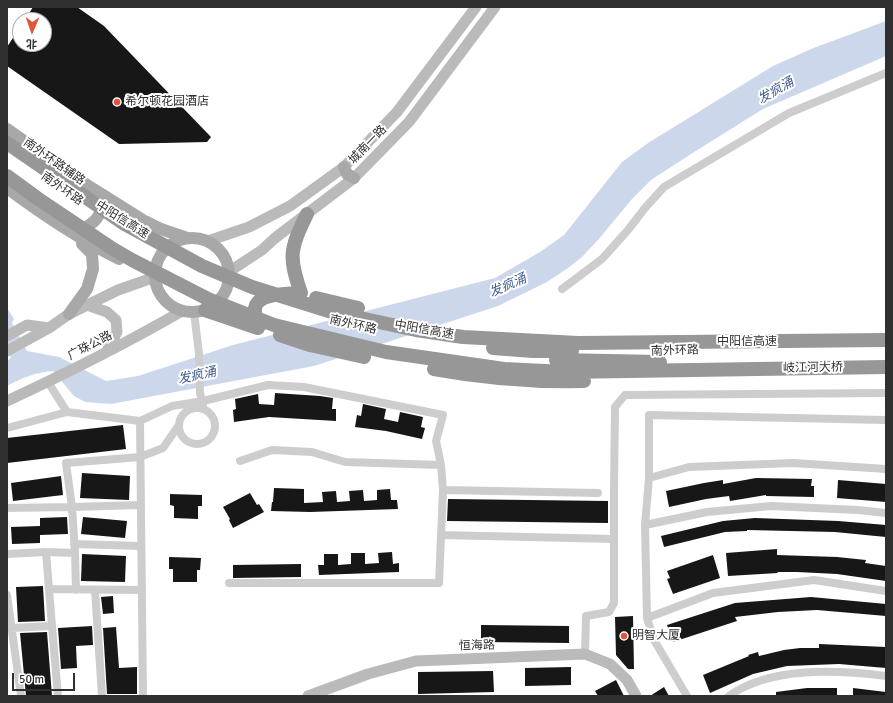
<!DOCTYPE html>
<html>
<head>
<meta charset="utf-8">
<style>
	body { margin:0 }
	#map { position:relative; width:893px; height:703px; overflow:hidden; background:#fff; font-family:Signika,"Noto Sans SC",sans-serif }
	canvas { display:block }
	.frame { position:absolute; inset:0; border:8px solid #303030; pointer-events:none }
	.north { position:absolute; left:12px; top:12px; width:40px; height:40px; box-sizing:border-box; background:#fff; border:1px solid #acacac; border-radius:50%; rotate:182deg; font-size:11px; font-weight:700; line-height:16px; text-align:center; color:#303030 }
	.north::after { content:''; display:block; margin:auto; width:14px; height:18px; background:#e0563a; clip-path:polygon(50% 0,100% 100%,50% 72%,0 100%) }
	.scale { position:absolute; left:12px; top:673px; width:63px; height:18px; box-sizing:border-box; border:2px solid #303030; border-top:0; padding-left:5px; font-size:12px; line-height:14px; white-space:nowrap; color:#303030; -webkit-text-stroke:3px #fff; paint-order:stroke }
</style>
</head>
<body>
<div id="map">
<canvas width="893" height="703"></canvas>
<div class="frame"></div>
<div class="north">北</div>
<div class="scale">50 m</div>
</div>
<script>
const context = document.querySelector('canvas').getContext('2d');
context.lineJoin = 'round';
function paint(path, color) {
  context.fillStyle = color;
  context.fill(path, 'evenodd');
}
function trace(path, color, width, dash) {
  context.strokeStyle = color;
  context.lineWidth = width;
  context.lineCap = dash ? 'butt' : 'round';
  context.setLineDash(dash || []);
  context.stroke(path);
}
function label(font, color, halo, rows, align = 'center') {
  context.font = font + ' Signika,"Noto Sans SC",sans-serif';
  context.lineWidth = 4;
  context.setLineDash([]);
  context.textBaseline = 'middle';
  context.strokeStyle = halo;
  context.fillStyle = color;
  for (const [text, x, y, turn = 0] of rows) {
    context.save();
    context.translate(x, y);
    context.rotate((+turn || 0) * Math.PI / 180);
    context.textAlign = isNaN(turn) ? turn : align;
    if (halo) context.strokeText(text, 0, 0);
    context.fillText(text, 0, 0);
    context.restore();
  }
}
paint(new Path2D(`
	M886,21v35l-123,53 -72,45 -40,26 -19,19 -34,41 -16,17 -14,11 -21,14 -49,24 -184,60 -203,38 -26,-2 -11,-6 -21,-25c-17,1 -31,7 -46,15v-25l4,-3 -4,-8v-42l7,11 -2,4 15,28 32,6 47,24 32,-5 95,-31 262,-67 45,-26 24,-17 58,-73 26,-19 125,-77 38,-17z`), '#ccd7eb');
paint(new Path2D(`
	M33,7h44l27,19 107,111 -4,5 -88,2 -112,-78v-19l13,-20v17h24v-24h-19z
	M275,393l45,3 13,2 -1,11h4v12l-67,-4 -35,5 -1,-12 3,-1 -1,-10 23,-5 1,10 15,1z
	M363,404l23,5 -2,10 14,3 2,-10 23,5 -2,10 4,1 -3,11 -36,-8 -31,-4 2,-12 4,1z
	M123,425l3,24 -119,14v-25z
	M82,473l48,3 -1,24 -49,-2z
	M61,476l2,19 -50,6 -2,-18z
	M756,478l56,1 -1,7h3v11l-48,-1v-1l-36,6 -1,-5 -23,3 -37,8 -3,-16 38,-8 19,-3v4z
	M838,480l48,4v18l-49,-4z
	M274,488l30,1v14l19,-1 -1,-10 14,-1 1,11 13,-1 -1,-10 14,-1 1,11 13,-1v-10l13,-1 1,11h6l1,9 -88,3 -39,-1 1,-9h1z
	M250,493l7,12 2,-1 5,8 -31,16 -4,-8 1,-1 -7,-12z
	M170,494l32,1v11h-4v13l-24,-1v-12l-4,-1z
	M448,499l160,2v22l-161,-2z
	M67,517l1,17 -28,1v8l-28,1 -1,-17 29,-1v-8z
	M83,517l44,4 -2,17 -44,-4z
	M755,518l83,3 48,4v12l-51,-5 -88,-2v1l-22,1 -61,15 -3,-11 62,-15z
	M777,549v6l60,2 29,3 -1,3 21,3v15l-49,-7 -40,-2h-20l1,1 -50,3 -2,-23z
	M392,552l1,12 6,-1v9l-80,3 -1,-10h6v-11h14v11l13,-1v-11h14v11l14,-1 -1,-10z
	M82,554l44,2 -1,26 -44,-1z
	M713,555l7,23 -47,16 -6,-15 3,-1 -3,-7z
	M169,557l32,1 -1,12h-3v12h-24v-13h-4z
	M301,564v13l-68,1v-13z
	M43,586l2,35 -27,1 -2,-35z
	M113,596l1,17 -11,1 -2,-17z
	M811,597l75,7v12l-69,-6 -39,2 -43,5 2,4 -64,21 -6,-17 68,-22z
	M633,616l1,53h-6l-12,-14 -1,-38z
	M481,625l88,1v17l-88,-1z
	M92,626l1,19 -17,1 1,22 -16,1 -3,-41z
	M116,627l3,41 18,-1v27h-30l-4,-66z
	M47,632l5,64h-26l-6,-63z
	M819,644l67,3v21l-47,-4 -52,2 -34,8 -43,19 -7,-18 46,-19 -1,-1 10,-3 1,4 25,-6 16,-2h19z
	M571,667v18l-46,1v-18z
	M493,671l1,21 -76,2v-22z
	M616,680l8,16h-26l-3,-5z
	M664,687l5,9h-19z
	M807,688h30v8h-61v-4z
	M853,688l33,4v4h-33z`), '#171717');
trace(new Path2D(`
	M562,289l40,-30 26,-29 17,-22 19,-21 125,-74 97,-40
	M194,312l5,42 1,39 3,13
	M48,382l19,30
	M179 426a18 18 0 1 1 36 0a18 18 0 1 1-36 0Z
	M140,421l3,275
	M7,428l60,-16 73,9 32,-15 31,-5 65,-16 36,2 139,28 -7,26 5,24 2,25 -4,93h-210
	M240,461l32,-11 40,2 33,10 96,3
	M649,478l40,-11 104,-4 93,6
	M443,490l155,3
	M141,505l-69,2 3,46 -29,-1 3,37 93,1
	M7,508l65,-1 -6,-44 74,-6 23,-9 16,-23
	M645,525l62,-13 64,-6 87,4 28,3
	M441,535l173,4
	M74,544l67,2
	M75,553l1,37
	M7,554l39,-2
	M95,590l7,106
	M7,595l14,101
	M647,618l66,-25 101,-13 72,11
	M52,626l6,70
	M11,628l41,-2 -3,-37
	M585,654l1,-38 23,-4 5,-9v-113l1,-83 10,-12 261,-2
	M687,696l-33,-56 -7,-22 -2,-93 4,-47v-63l237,5
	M729,696c42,-30 108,-26 157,-20`), '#cdcdcd', 8);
trace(new Path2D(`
	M208,241l41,-14 41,-21 54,-39 53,-55 79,-105
	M230,271l32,-21 13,-12 79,-60 55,-56 86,-115
	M87,305l20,7 9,8 1,12 -10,19
	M7,336l20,-11 22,3
	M7,351l42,-23 20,-14 49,-24 37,-13
	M7,401c60,-28 118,-57 175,-90
	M308,696l60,-22 48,-13 169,-7 25,10 17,16 9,16`), '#bababa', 11);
trace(new Path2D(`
	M7,129l69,49 67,42 18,9 26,9
	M344,167l3,7 7,4
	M7,188c36,27 72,51 112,71
	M76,232c10,-4 23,-11 25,-23 1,-2 0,-7 -1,-9
	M155 275a37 37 0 1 1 74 0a37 37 0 1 1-74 0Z
	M69,314l18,-25 6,-20 -1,-15 -10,-10`), '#a8a8a8', 12);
trace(new Path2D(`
	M7,143l116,80 79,43 50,21 80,25 84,18 47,7 115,6 308,-3
	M7,176l30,22 76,51 19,11 76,39 66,26 112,27 118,17 61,3 321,-5
	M316,298l42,10
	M205,310l53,18
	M260,325c-19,-32 20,-31 41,-32 -13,-37 -11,-44 6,-79
	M280,335l30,10 54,12
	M493,348l40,3h39
	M556,360l104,2
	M434,369c49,9 100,13 150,12`), '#979797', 14);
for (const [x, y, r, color] of [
	[117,102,4,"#e0563a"],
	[624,636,4,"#e0563a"]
]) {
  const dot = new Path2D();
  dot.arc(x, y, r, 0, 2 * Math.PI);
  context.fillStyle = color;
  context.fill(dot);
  trace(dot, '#fff', 1.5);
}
label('12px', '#303030', '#fff', [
	["希尔顿花园酒店",125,102],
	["明智大厦",632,636]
], 'left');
label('12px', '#303030', '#fff', [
	["城南一路",368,145,-46],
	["南外环路辅路",54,162,35],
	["南外环路",62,189,35],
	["中阳信高速",122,220,32],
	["南外环路",353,325,13],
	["中阳信高速",424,330,10],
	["中阳信高速",747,342],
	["广珠公路",90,346,-27],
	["南外环路",675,351,-2],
	["岐江河大桥",813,368,-1],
	["恒海路",477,646,-2]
]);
label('italic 13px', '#405d90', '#fff', [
	["发疯涌",776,91,-30],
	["发疯涌",508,286,-24],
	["发疯涌",197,376,-12]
]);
</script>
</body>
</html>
